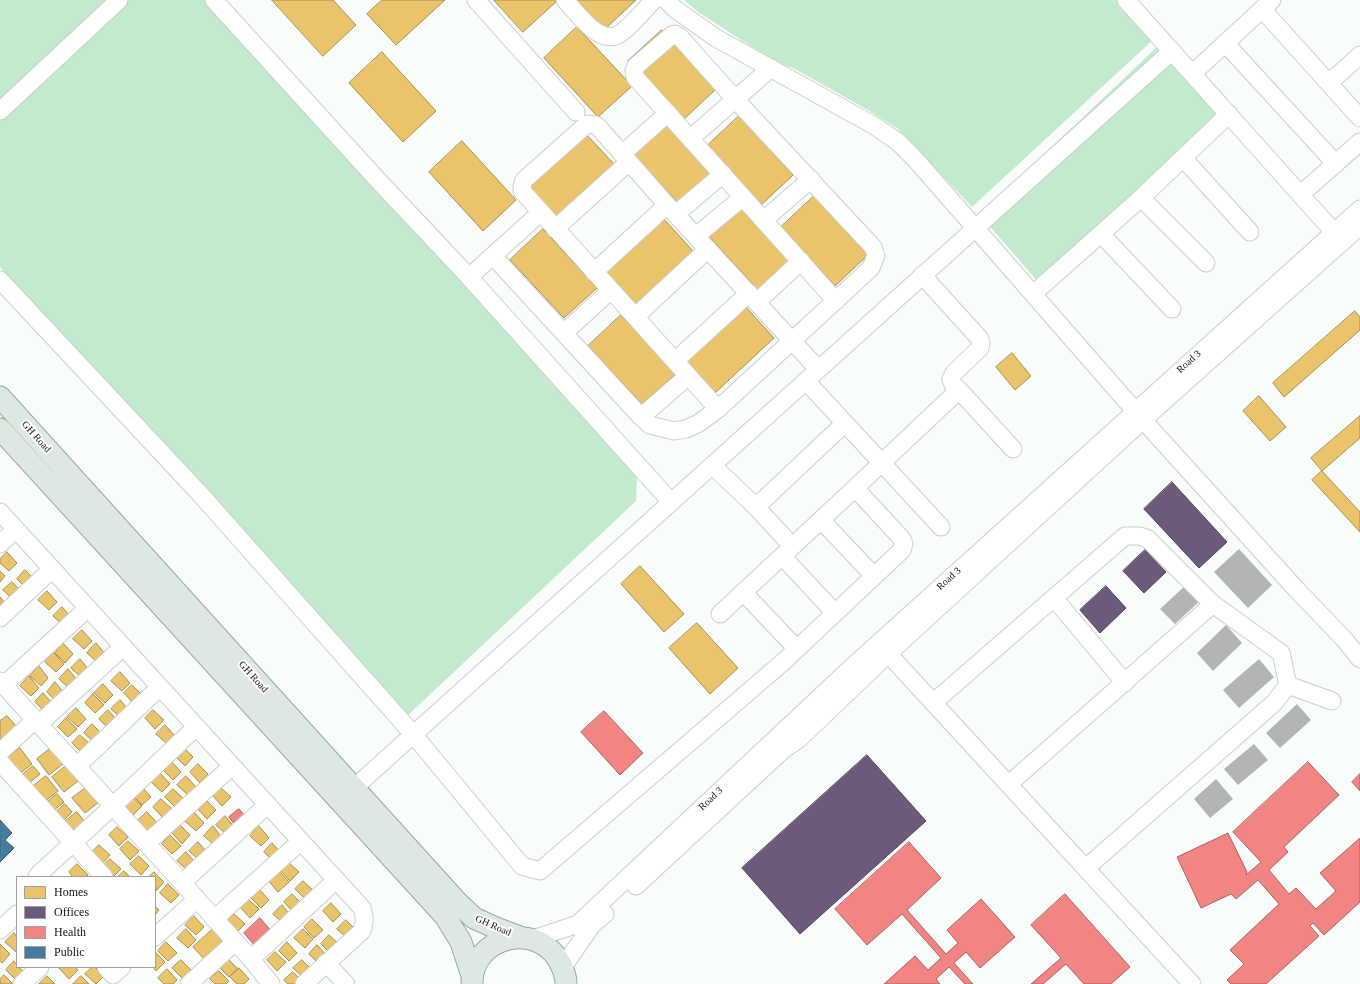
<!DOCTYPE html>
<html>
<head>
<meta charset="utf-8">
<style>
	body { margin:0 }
	#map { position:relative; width:1360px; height:984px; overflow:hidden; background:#f8fcfa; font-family:"Times New Roman",serif }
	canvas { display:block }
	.legend { position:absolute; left:16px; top:876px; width:140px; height:92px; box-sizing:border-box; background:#fff; border:1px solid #a0a1a0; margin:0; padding:5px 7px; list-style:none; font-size:12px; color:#121412 }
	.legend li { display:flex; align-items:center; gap:8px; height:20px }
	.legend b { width:20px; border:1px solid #a0a1a0 }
</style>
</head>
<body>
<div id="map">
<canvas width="1360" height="984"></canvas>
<ul class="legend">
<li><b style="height:11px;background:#e9c46a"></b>Homes</li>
<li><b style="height:11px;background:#6d597a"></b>Offices</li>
<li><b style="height:11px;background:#f28482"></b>Health</li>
<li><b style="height:11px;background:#457b9d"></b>Public</li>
</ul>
</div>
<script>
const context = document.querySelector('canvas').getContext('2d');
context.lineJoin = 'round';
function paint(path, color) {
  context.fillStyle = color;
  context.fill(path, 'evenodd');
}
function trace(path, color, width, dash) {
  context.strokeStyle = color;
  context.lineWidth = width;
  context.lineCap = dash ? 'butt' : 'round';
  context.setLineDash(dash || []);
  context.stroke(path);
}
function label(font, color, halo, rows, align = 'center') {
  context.font = font + ' "Times New Roman",serif';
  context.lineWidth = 4;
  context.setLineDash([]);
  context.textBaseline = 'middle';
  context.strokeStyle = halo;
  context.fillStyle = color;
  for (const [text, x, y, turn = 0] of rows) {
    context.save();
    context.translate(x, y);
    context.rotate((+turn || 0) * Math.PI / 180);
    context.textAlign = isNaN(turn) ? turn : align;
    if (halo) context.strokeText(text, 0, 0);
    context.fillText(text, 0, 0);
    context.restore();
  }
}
paint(new Path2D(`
	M0,0h206l431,476 -1,25 -230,216 -406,-450z
	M684,0h436l35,38 -183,169 -74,-78 -30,-19 -75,-42 -16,-5 -79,-51z
	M1158,46l63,67 -182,170 -59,-68z`), '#c2eacc');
const homes = new Path2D(`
	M272,0h61l23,25 -33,31z
	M382,0h63l-49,45 -29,-31z
	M494,0h62l1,1 -34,31z
	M576,0h60l-32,30z
	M577,27l55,59 -34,31 -54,-59z
	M662,30l54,59 -33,31 -55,-59z
	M382,52l54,59 -33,31 -54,-59z
	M657,114l55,58 -34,31 -54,-59z
	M739,116l54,59 -33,31 -54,-59z
	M585,133l30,32 -59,55 -30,-32z
	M462,141l54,59 -33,31 -54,-59z
	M814,196l54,59 -33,31 -54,-59z
	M738,201l54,59 -33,31 -54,-59z
	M664,219l29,32 -59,55 -29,-32z
	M543,229l54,59 -33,30 -54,-58z
	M745,306l29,32 -59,55 -29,-31z
	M1355,311l5,6v13l-76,67 -11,-14z
	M621,315l55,59 -34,30 -54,-58z
	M1012,353l19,23 -16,14 -19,-23z
	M1259,396l27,31 -16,14 -27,-30z
	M1360,416v22l-38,33 -11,-13z
	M1322,471l38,41v20l-48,-52z
	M7,552l10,11 -8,8 -9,-8v-4z
	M640,566l44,48 -20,18 -43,-48z
	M25,570l11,11 -9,8 -10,-10z
	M0,571l5,5 -5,6z
	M12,582l10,10 -8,9 -11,-11z
	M47,591l10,11 -8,8 -11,-10z
	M0,597l8,9 -8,8z
	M62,607l10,11 -8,8 -11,-10z
	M697,623l41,45 -28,26 -41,-46z
	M82,630l10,11 -8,8 -11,-10z
	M63,643l10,11 -8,9 -10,-10z
	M96,643l10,12 -8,8 -11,-10z
	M54,653l10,11 -8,8 -11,-10z
	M80,659l10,12 -8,7 -11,-10z
	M39,666l9,12 -7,8 -11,-10z
	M68,669l10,12 -8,8 -11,-10z
	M120,672l10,11 -8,8 -11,-10z
	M29,676l10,12 -8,8 -11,-10z
	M55,682l10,12 -8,8 -10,-10z
	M103,684l10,11 -8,8 -11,-10z
	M132,685l10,10 -8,9 -10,-11z
	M43,693l10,11 -8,8 -10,-10z
	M93,694l11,11 -9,8 -10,-10z
	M120,700l10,11 -8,8 -11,-10z
	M76,708l10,11 -8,8 -11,-10z
	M108,710l10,11 -9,8 -10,-10z
	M153,710l11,10 -9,9 -10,-11z
	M7,716l12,13 -19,17v-25z
	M66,718l11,11 -9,8 -10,-10z
	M92,724l11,11 -8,8 -11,-10z
	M165,725l10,11 -8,8 -11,-10z
	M80,735l11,10 -8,9 -11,-11z
	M183,747l10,10 -8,9 -11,-11z
	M20,748l12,16 -14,11 -12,-16z
	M51,748l12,16 -14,11 -12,-16z
	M171,761l10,11 -8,8 -11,-11z
	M198,764l10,10 -8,9 -10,-11z
	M33,766l7,8 -12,10 -7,-8z
	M66,766l12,15 -14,11 -12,-15z
	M160,773l10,11 -8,8 -11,-10z
	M46,776l12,15 -14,11 -12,-15z
	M186,776l10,11 -8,8 -11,-10z
	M141,786l10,11 -9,8 -10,-10z
	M87,787l12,15 -14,11 -13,-15z
	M220,787l11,10 -9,9 -10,-11z
	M173,789l11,10 -8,9 -11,-11z
	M57,794l7,8 -12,10 -7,-8z
	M131,796l11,10 -9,9 -10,-11z
	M161,799l11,10 -9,9 -10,-11z
	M206,800l10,10 -9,9 -10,-11z
	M65,804l7,8 -9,9 -8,-8z
	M77,812l12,15 -14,11 -12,-15z
	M147,812l13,14 -12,12 -14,-14z
	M194,812l10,11 -8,8 -11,-10z
	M225,816l10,12 -8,7 -11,-10z
	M180,825l10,10 -8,9 -10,-11z
	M213,826l9,12 -7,8 -11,-10z
	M259,826l10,12 -8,8 -11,-10z
	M117,827l11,10 -9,9 -10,-11z
	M170,835l11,11 -9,8 -10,-10z
	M128,841l11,10 -9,9 -10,-11z
	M198,842l10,11 -8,8 -11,-10z
	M272,843l10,11 -8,8 -10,-10z
	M99,845l11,10 -8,9 -11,-11z
	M186,852l10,11 -8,8 -11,-10z
	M139,856l10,10 -8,9 -11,-11z
	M110,859l11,10 -8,8 -11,-10z
	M288,862l11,10 -9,9 -10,-11z
	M77,864l11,11 -3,2h-12l-4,-5z
	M277,869l12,13 -11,10 -11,-13z
	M124,871l6,6h-12z
	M154,872l10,10 -8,9 -1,-14h-6z
	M303,881l11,10 -9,8 -10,-10z
	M168,884l11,11 -8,8 -11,-10z
	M259,889l10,11 -8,8 -10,-10z
	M292,894l11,11 -9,8 -10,-11z
	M248,899l11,10 -9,9 -10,-11z
	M331,903l10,11 -8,8 -10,-11z
	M282,905l9,11 -7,8 -11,-10z
	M155,906l4,4 -4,5z
	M234,914l11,10 -9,9 -10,-11z
	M194,916l10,11 -8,8 -11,-10z
	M312,919l11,11 -9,8 -10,-11z
	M346,920l10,10 -8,9 -11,-10z
	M186,929l10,11 -8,8 -11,-10z
	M213,929l12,14 -19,18 -13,-14z
	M303,929l10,10 -8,9 -11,-10z
	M14,933l3,4v14l-1,1 -11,-10z
	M329,935l11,10 -9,9 -10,-10z
	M166,942l11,11 -9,8 -10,-10z
	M287,942l10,11 -8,8 -10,-10z
	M0,944l10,10 -8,9 -2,-2z
	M317,945l10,11 -8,8 -10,-10z
	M155,952l10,10 -9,9 -3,-4h2z
	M275,952l11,10 -9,9 -10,-11z
	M227,958l11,11 -9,8 -10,-10z
	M181,960l10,10 -8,9 -11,-11z
	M302,960l10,10 -8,8 -11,-10z
	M14,961l3,4v2h2l5,5 -8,8 -10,-10z
	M60,967h14l4,3 -9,9 -10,-11z
	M92,967h3l9,9 -8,8 -11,-10z
	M239,968l10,11 -5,5h-7l-7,-7z
	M167,969l10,11 -4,4h-9l-6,-6z
	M219,971l10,10 -3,3h-11l-5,-5z
	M293,972l10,10 -2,2h-13l-4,-4z
	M4,975l9,9h-13v-5z
	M47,976l8,8h-16z
	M81,976l8,8h-16z`);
paint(homes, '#e9c46a');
trace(homes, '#a88f50', 1);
const offices = new Path2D(`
	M1172,482l55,60 -28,26 -55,-59z
	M1145,550l21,22 -22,21 -21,-22z
	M1106,586l20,22 -26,25 -20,-23z
	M867,755l59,66 -126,113 -58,-66z`);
paint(offices, '#6d597a');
trace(offices, '#52445b', 1);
const health = new Path2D(`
	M604,711l39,42 -23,22 -39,-43z
	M1308,762l31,33 -55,52 4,5 -19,18 20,24 7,-6 20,21 20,-18 -16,-18 40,-35v64l-36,33 -11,-12 -3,3 9,10 -53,48h-35l-4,-4 17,-16 -14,-14 49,-46 -21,-24 -22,19 -5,-5 -30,14 -24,-51 51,-24 19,39 -1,3 15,-13 -28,-30z
	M1360,774v17l-8,-9z
	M239,809l10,11 -11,9 -9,-12z
	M909,842l32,36 -34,32 39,44 12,-11 -11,-13 34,-31 34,38 -35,31 -14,-16 -12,11 19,21h-8l-16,-17 -13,12 4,5h-56l31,-28 13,14 13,-12 -39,-44 -35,31 -32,-36z
	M1065,894l65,73 -19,17h-27l-18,-20 -23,20h-12l30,-26 -30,-33z
	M260,918l12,14 -17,14 -11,-13z`);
paint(health, '#f28482');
trace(health, '#af6260', 1);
const public = new Path2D(`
	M0,820l12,13 -7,7 9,8 -14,14z`);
paint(public, '#457b9d');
trace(public, '#365c73', 1);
paint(new Path2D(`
	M1239,549l33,36 -24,23 -34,-36z
	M1187,584l15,15 -27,25 -15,-15z
	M1226,625l16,18 -29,28 -16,-18z
	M1259,659l15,18 -35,31 -16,-18z
	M1297,704l14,16 -31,28 -14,-15z
	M1254,744l14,16 -30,25 -14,-16z
	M1216,779l17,20 -23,19 -16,-19z`), '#b2b5b4');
const minor = new Path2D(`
	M214,0l161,177 94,100 202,225
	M476,0l100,112
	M565,0c12,13 36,48 56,33 11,-8 23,-23 33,-33
	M666,0l9,9 41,29 157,87 25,17 17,17 228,261 153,169 48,50 16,20
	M1126,0l215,240
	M1262,9l98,109
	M1225,43l111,121
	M1193,73l79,-73
	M1329,83l31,-28
	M0,111l119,-111
	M691,138l80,-70
	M622,154l46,-41
	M1183,158l67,74
	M1301,194l59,-52
	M1141,198l65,65
	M676,214l47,-40
	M764,220l47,-41
	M555,229l74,-67
	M1101,234l71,75
	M696,236l47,-39
	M493,256l148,161 9,8 24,6 12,-2 13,-6 19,-14 153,-141 5,-13 -3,-8 -138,-148 -55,-62 -5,-3 -3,1 -36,31 -2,5 1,6 201,224
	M594,272l73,-67
	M469,277l71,-64
	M0,280l201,215 212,239 109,132 18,5 242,-208 120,-113 2,-6 -2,-5 -47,-51 -135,126
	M1033,294l108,-96 88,-84
	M757,302l44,-41
	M635,317l73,-68
	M564,333l47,-43
	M675,361l74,-68
	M806,381l135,146
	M959,390l54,59
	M718,409l-196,-218v-4l2,-7 63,-56 9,1 5,5 66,75 151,164
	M641,417l47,-41
	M712,465l44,42 36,39
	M855,488l104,-98 -6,-5 -2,-6 3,-6 26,-25 1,-5 -1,-4 -58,-64
	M756,507l89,-84
	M0,512l362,396c3,9 3,14 0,23l-58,53
	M821,520l53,56
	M0,544l16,-15
	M782,556l53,57
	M743,592l54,57
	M1054,598l71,85
	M0,618l52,-49
	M881,646l311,338
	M0,681l251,278 20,25
	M4,685l84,-77
	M1288,685l44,16
	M934,702l191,-166h15l8,3 65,65 68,49 7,32 -14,18 -188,165
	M39,724l84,-77
	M0,752l35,-32
	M0,762l104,115
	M77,766l83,-79
	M1009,784l204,-180
	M354,788l818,-737
	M147,843l85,-77
	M37,877l2,-3 74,-68 83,-79
	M182,883l85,-78
	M636,886l147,-136 16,-11 90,-86 254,-233 217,-194
	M214,919l87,-78
	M0,930l17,-16
	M155,937l42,-38
	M533,939l45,-15 275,-258 507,-457
	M251,959l85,-79
	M326,963l20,21
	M106,967l7,8 9,-8
	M563,967l29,-42 13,-11
	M22,984l18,-17
	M189,984l46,-42`);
const major = new Path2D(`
	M0,397l458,506 16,15 22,10 24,9
	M0,429l445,487 16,26 11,34
	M472,982c1,-46 65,-61 87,-21 4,7 7,15 7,23`);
trace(minor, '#cccfcd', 19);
trace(major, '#96ab9e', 23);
trace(minor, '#fefffe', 17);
trace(major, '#dee8e2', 21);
label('10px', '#121412', '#fff', [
	["Road 3",1189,362,-42],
	["GH Road",36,437,48],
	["Road 3",949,579,-42],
	["GH Road",253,677,48],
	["Road 3",711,799,-43],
	["GH Road",493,926,24]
]);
</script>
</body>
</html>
